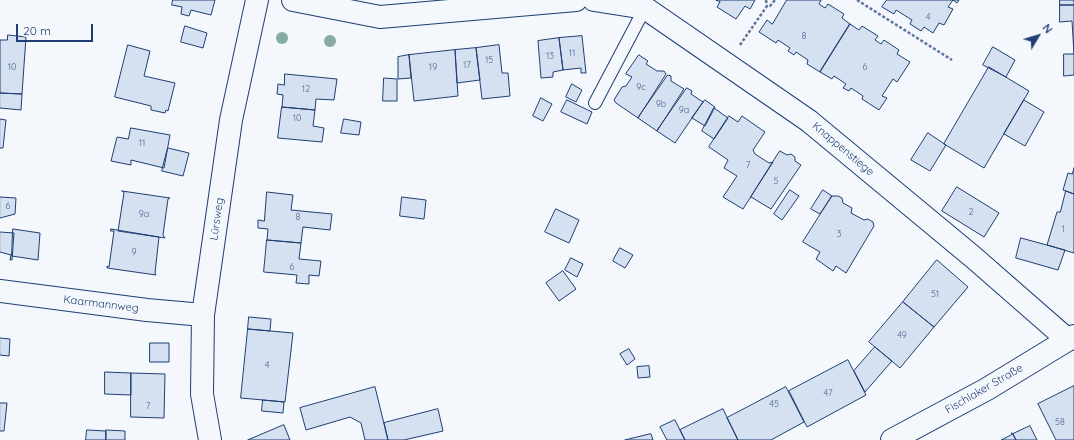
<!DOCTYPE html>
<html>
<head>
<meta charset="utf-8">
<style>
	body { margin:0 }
	#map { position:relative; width:1074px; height:440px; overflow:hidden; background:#f4f7fb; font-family:Quicksand,sans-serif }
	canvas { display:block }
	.north { position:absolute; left:1018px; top:16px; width:40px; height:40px; -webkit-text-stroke:3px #f4f7fb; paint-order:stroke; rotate:52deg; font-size:11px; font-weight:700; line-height:16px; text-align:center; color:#1d3f73 }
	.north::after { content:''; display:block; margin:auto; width:14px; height:18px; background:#1d3f73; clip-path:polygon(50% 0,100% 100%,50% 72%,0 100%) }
	.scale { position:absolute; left:16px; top:24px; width:77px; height:18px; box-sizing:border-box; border:2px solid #1d3f73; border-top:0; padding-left:5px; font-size:12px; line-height:14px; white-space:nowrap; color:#1d3f73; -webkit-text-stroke:3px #f4f7fb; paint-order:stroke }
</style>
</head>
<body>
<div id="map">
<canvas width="1074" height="440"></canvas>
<div class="north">N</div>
<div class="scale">20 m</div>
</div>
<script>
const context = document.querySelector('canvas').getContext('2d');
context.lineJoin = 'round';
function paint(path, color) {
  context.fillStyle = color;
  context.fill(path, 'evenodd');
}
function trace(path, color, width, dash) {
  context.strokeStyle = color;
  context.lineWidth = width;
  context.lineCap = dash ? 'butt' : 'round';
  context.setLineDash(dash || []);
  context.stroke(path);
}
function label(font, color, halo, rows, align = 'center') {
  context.font = font + ' Quicksand,sans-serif';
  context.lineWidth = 3;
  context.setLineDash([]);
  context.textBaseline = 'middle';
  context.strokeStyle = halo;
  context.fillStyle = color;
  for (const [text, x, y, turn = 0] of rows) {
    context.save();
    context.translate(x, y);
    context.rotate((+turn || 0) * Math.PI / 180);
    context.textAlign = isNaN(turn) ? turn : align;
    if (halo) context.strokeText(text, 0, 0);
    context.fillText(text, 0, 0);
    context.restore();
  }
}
const building = new Path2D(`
	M173,0h42l-4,15 -20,-5 -2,6 -8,-2 1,-7 -10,-2z
	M716,0h39l-5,9 -5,-3 -9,13 -19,-12 3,-5z
	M787,0h34l-2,4 6,4 3,-4 16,10 -2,4 8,6 -30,48 -13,-8 1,-4 -12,-8 -2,3 -6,-4 2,-3 -12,-8 -2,3 -17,-11 8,-12 5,4z
	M887,0h72l-2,3 -4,-3 -5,7 5,2 -9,16 -5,-2 -6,10 -9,-6 -3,4 -11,-7 2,-4 -16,-10 -2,4 -12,-7z
	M1060,0h14v5h-14z
	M1060,5h14v49l-2,-33 -12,1z
	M850,24l9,6 3,-4 16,10 -3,4 6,4 3,-4 15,10 -2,4 13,8 -13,20 -4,-3 -11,17 5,2 -8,12 -17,-11 1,-3 -12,-8 -2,3 -6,-3 3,-4 -12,-8 -2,3 -12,-7z
	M185,26l22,7 -4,15 -22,-6z
	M8,35l18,2 -4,57 -22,-1v-53h7z
	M582,36l4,37h-5v-5l-18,2 -4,-32z
	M559,38l4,32 -10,2v5l-12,1 -3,-37z
	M128,45l22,6 -6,25 31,7 -7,28 -2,-1 -1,3 -14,-3v-4l-36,-9z
	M499,45l3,28h6l2,23 -28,3 -6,-51z
	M993,47l22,13 -9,17 -23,-12z
	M476,48l4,32 -23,3 -2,-33z
	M455,50l3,46 -44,5 -5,-46z
	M1064,54h10v21l-10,1z
	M409,55l2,23 -13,1v-22z
	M639,55l9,6 -2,3 11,7h7l2,3 -28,44 -22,-15 -2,-3 8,-13 4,-1 6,-9 -6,-3z
	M989,67l40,24 -45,77 -40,-24z
	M285,74l52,5 -3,21 -18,-1 -1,11 -33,-3 1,-12 -6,-1 1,-10 6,1z
	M668,75l3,1v5l13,8 -27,42 -19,-13z
	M384,78l13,1v22h-14z
	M572,84l10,6 -6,12 -10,-5z
	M687,88l5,3 -1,3 12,8 -28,41 -18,-12z
	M0,93l22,1 -1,16 -21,-2z
	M541,98l11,6 -9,17 -10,-5z
	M567,100l25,12 -5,12 -26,-12z
	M705,100l10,7 -10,19 -13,-8z
	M1024,100l20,12 -19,34 -21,-12z
	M282,107l33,3 -2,16 11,2 -2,14 -44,-4z
	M714,108l14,10 -14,21 -12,-8z
	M729,116l9,6 4,-6 23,16 -12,18 2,4 14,9 4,-1 -30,47 -20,-12 14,-21 -13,-8 4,-8 -19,-13z
	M0,119l6,1 -3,28h-3z
	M344,119l17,3 -2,13 -18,-2z
	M131,128l39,7 -6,33 -33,-8v5l-20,-4 6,-24 11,2z
	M928,133l18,12 -16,26 -19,-11z
	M168,148l21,5 -6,23 -21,-5z
	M780,151l7,4 4,-1 4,3v4l6,4 -30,44 -20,-12z
	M1074,168v26l-11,-4 5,-17 4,1z
	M957,187l42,26 -15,24 -42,-26z
	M790,190l9,6 -17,24 -8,-6z
	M823,190l9,6 -12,18 -9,-5z
	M122,191l48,7 -2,1 -5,36 2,3 -47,-7 6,-38z
	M1066,191l8,3v59l-27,-8 10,-33h3z
	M267,192l26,3 -2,15 41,4 -2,16 -27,-3 -2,16 -34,-3 1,-11 -10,-1v-8l6,1z
	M832,196h6l4,2 1,5 9,5 -1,5 13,7 4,-1 5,3 1,4 -28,47 -10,-7 -3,5 -17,-12 4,-7 -17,-10z
	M0,197l16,1 -1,16 -15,4z
	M402,197l24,3 -2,19 -24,-3z
	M556,209l23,11 -10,23 -24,-11z
	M13,229l27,4 -2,27 -26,-4z
	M111,229l48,8 -4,36 1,2 -49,-7v-2l2,1 5,-36h-3z
	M0,232l14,1 -2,27h-2l1,-5 -11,-3z
	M1021,238l44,12 -7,20 -42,-12z
	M267,240l34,3 -2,16 22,2 -2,15 -10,-1v9l-13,-1 1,-8 -33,-3z
	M620,248l13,7 -8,13 -12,-7z
	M571,258l12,6 -6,13 -12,-7z
	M937,260l31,27 -34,40 -31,-25z
	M563,271l13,18 -17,12 -13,-18z
	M903,302l31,25 -34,41 -31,-26z
	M249,317l22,2 -1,12 -22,-2z
	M248,329l45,4 -8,69 -44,-4z
	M0,338l10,1 -1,17 -9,-1z
	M150,343h19v19h-19z
	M875,347l17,14 -27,31 -11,-21z
	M629,349l6,10 -8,6 -7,-11z
	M848,360l18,35 -59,32 -18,-36z
	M649,366l1,11 -12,1 -1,-11z
	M105,372l26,1v22l-26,-1z
	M131,373l34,1 -1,44 -33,-1z
	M1074,386v54h-18l-18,-36z
	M375,387l13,53h-23l-4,-17 -11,-6 -44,13 -6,-22z
	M786,387l18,35 -33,18h-33l-11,-22z
	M263,400l21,2 -1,11 -21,-2z
	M0,403h7l-3,28h-4z
	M438,409l5,22 -39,9h-16l-4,-17z
	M723,409l15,31h-53l-5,-10z
	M675,420l10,20h-18l-7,-13z
	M284,425l6,15h-42z
	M1030,426l7,14h-21l-3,-6z
	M87,430l19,1v9h-20z
	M106,430l19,1v9h-19z
	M1012,433l4,7h-15l10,-5z
	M651,434l2,6h-28z`);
paint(building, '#d5e0f0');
trace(building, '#1d3f73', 1);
const service = new Path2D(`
	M595,103l50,-95`);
const minor = new Path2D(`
	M293,0l87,17 196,-17
	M594,0l51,8 164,113 164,136 95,83
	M0,291l147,19 56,5
	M210,440l-8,-46 1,-79 28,-195 26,-120
	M892,440l95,-51 87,-53`);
trace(service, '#1d3f73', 14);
trace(minor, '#1d3f73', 24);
trace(new Path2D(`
	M766,0l1,6
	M857,0l95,60
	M740,45l27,-39h3l5,-6`), '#5e769c', 2.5, [3, 2]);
trace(service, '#f4f7fb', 12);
trace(minor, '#f4f7fb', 22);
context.fillStyle = '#86aba6';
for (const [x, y] of [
	[282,38],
	[330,41]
]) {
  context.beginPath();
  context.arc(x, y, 6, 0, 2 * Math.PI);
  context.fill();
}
label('9px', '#4b6792', null, [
	["4",928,17],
	["8",804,36],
	["11",572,53],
	["13",550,56],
	["15",489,60],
	["17",467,65],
	["10",12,67],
	["19",433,67],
	["6",865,67],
	["9c",641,87],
	["12",306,89],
	["9b",661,104],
	["9a",684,110],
	["10",297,118],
	["11",142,143],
	["7",748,165],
	["5",776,181],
	["6",8,206],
	["2",971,212],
	["9a",144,214],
	["8",298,217],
	["1",1063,229],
	["3",839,234],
	["9",134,252],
	["6",292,267],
	["51",935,294],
	["49",902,335],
	["4",267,365],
	["47",828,393],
	["45",774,404],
	["7",148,406],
	["58",1060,422]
]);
label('11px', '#1d3f73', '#f4f7fb', [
	["Knappenstiege",843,149,40],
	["Lürsweg",217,219,-82],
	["Kaarmannweg",101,304,7],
	["Fischlaker Straße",984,389,-30]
]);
</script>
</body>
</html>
